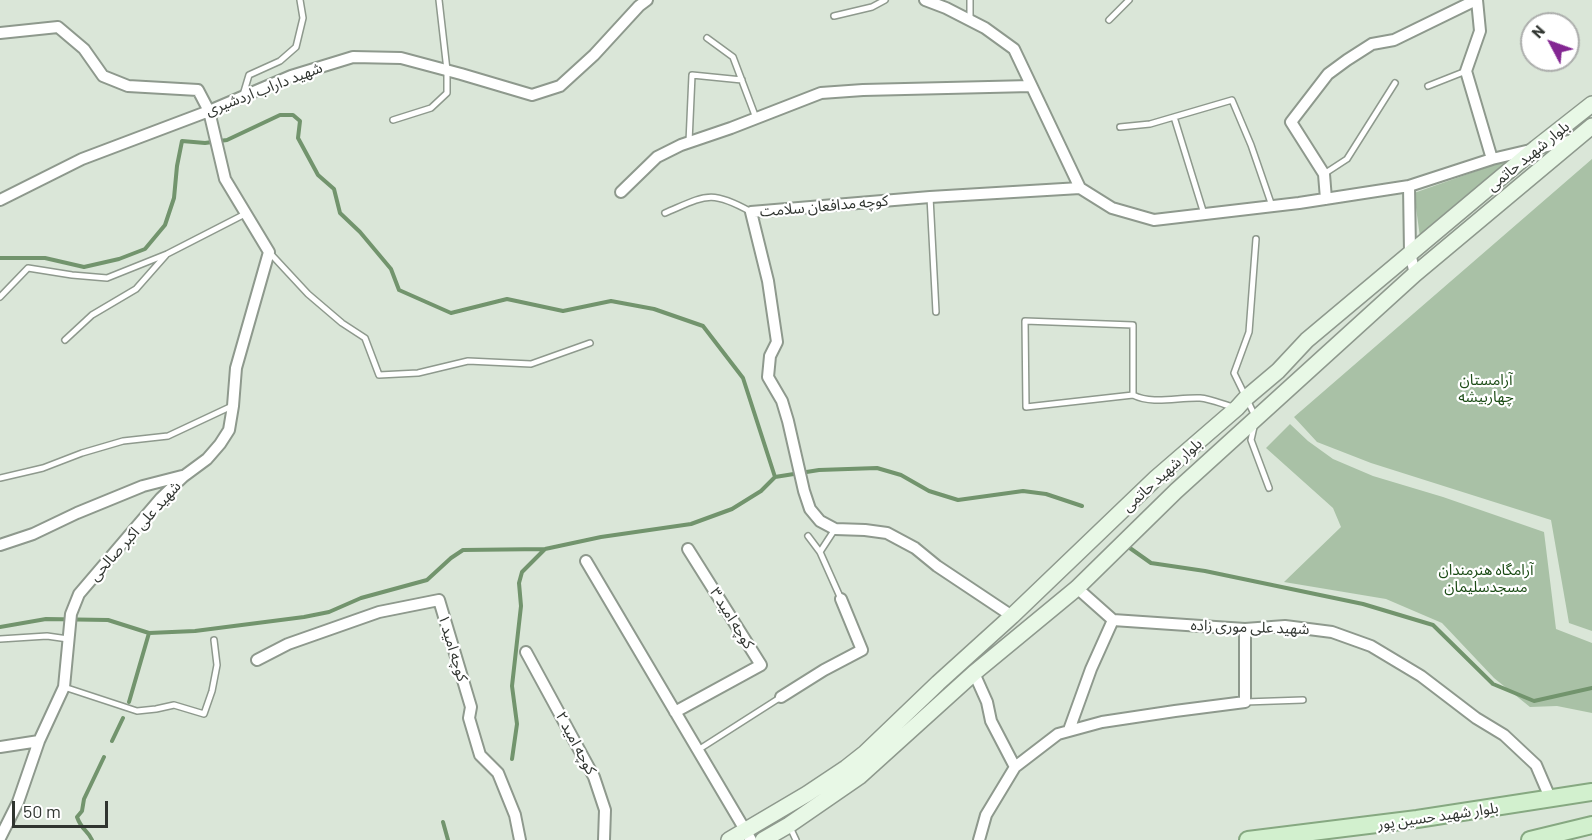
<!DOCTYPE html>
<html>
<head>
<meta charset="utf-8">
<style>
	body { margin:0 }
	#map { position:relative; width:1592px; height:840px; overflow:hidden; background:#dae6d8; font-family:Barlow,sans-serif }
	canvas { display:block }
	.north { position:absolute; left:1520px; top:12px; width:60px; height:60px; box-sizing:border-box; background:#fff; border:2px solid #acaeac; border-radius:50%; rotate:311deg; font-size:16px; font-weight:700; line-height:24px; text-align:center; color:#303530 }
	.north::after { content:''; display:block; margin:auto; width:21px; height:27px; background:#832692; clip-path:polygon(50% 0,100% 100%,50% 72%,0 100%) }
	.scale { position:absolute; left:12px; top:801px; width:96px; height:27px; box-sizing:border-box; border:3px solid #303530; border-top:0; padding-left:8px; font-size:18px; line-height:21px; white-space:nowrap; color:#303530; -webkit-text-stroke:4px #fff; paint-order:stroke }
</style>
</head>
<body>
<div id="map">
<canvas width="1592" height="840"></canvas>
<div class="north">N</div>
<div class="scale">50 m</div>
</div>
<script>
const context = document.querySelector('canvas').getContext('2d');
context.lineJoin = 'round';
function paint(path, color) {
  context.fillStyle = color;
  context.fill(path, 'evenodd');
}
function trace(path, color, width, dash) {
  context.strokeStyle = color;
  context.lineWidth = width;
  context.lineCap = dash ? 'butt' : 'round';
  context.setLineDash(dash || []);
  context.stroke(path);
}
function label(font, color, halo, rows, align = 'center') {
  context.font = font + ' Barlow,"Noto Sans Arabic",sans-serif';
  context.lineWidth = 4.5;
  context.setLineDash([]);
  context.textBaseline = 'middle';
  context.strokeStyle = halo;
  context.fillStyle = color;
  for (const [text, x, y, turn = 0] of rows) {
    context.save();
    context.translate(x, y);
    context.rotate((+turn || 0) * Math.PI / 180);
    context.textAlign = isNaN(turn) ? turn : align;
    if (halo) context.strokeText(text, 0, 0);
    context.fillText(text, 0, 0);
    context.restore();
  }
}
paint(new Path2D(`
	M1592,159v472l-23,-8 -18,-103 -180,-57 -54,-21 -23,-25z
	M1505,161l2,4 -87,72 -6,-44z
	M1290,424l18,17 25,18 40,17 70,21 101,35 12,97 36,14v70l-35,-7 -27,1 -36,-29 -52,-55 -56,-24 -102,-17 57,-55 -8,-19 -67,-60z`), '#a9c1a6');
trace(new Path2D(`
	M0,258h45l39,9 35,-8 26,-10 20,-24 9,-27 3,-32 5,-25 23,2 22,-3 53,-25h13l7,6 -2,17 20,37 16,14 6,24 20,19 31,37 8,21 52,23 56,-14 56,12 48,-10 43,8 49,17 40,52 32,99
	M1127,546l24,17 54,8 158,33 70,21 60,59 41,17 58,-13
	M0,627l46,-8 62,1 41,13 46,-2 109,-14 25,-5 32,-14 66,-18 24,-22 12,-8 82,-1 56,-12 90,-13 41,-15 29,-18 14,-14 44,-7 58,-2 24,7 28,16 29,9 65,-9 23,3 36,12
	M129,702l20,-69
	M112,741l11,-23
	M512,759l5,-35 -5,-38 9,-80 -2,-23 3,-11 23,-23
	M443,822l5,18
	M92,840c-4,-10 -10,-9 -15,-23l5,-6 2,-12 20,-42`), '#72946d', 4);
const service = new Path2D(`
	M970,0v19
	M834,16l38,-9 13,-7
	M1109,20l20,-20
	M707,38l26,19 23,61
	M1428,86l38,-15
	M243,95l6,-20 31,-14 16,-14 7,-29 -3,-18
	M1174,117l30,97
	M393,120l38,-12 16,-15v-23l-8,-70
	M1120,127l30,-3 82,-24 19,45 21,61
	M689,142l3,-67 50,5
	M1324,174l23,-15 48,-76
	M930,197l6,115
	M665,213c40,-17 45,-24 86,-1
	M1256,239l-7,93 -15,41 22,45 -5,22 18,48
	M269,252l39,42 34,29 23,15 14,37 39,-2 50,-12 63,3 59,-21
	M0,297l28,-29 44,7 35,3 60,-24 78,-40
	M65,340l27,-25 44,-26 30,-34
	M1133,395v-70l-108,-4 1,86 107,-12c20,10 45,2 67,3 11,1 22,6 33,9
	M0,478l43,-10 39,-15 41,-12 45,-5 64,-30
	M808,536l12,16 21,47
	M820,552l15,-23
	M0,639l47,-3 21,3
	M64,687l73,24 19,-2 18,-4 30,9 8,-23 5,-26 -3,-25
	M1245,702l58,-2
	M698,750l83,-53
	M789,825l7,15`);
const minor = new Path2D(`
	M925,0l21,8 39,20 29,21 66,139 32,20 42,12 145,-17 110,-17 83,-27 81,-19
	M1477,0l3,31 -14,40 26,88
	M0,33l58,-6 26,22 19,27 25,10 70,4 11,21 16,68 44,73 -33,116 -3,38 -4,24 -9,14 -13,15 -23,17 -23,22 -82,96 -8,20 -7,73 -25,54 -21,61 -18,36
	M1409,186l1,67 5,21
	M621,192l36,-35 24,-12 50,-17 90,-35 42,-3 168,-4
	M1326,199l-2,-25 -33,-52 37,-48 19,-14 25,-16 22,-4 82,-40
	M0,200l82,-41 127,-48 82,-35 62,-19 48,1 60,16 71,21 28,-9 34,-31 45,-49 8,-6
	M0,545l33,-11 44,-21 66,-27 39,-10
	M586,561l165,279
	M1077,588l36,32 132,9 40,-3 47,6 39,14 50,30 55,42 28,17 32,30 15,35
	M1012,616l-75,-50 -22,-18 -28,-15 -22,-3 -30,-1 -15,-8 -10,-12 -6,-18 -16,-70 -6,-20 -14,-24 2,-21 7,-14 -9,-61 -17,-69 179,-15 150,-9
	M526,652l68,125 11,33 -1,30
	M257,660l31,-16 91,-32 60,-12 32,107 -2,11 11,37 18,18 17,42 5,25
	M974,673l13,29 4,19 24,46
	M781,697l43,-27 38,-20 -21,-51
	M675,712l86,-47 -73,-116
	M1069,730l22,-61 22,-49
	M0,747l39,-6
	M979,840l7,-25 29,-48 43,-33 44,-12 73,-11 70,-9v-73`);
const secondary = new Path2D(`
	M729,840l78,-46 39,-26 19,-15 73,-70 74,-67 144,-138 81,-70 9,-10 32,-27 29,-31 229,-192 56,-44
	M763,840l26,-15 71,-49 114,-103 103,-85 99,-97 239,-217 177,-148`);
const primary = new Path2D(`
	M1248,840l169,-21 175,-27
	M1530,840l62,-15`);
trace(service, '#8e998d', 8);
trace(minor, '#8e998d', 14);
trace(secondary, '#8e998d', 18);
trace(primary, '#86a881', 20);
trace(service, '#fff', 5);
trace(minor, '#fff', 10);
trace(secondary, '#e8f8e6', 15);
trace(primary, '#d2f0ce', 16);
label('15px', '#303530', '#fff', [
	["شهید داراب اردشیری",264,89,-21],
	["بلوار شهید حاتمی",1528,156,-39],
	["کوچه مدافعان سلامت",824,206,-5],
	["بلوار شهید حاتمی",1162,475,-42],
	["شهید علی اکبر صالحی",135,531,-48],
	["کوچه امید ۳",732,618,58],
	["شهید علی موری زاده",1250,627,2],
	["کوچه امید ۱",453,648,73],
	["کوچه امید ۲",576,743,62],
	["بلوار شهيد حسین پور",1438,816,-8]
]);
label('15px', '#1c4c16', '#fff', [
	["آرامستان",1486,380],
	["چهاربیشه",1486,397],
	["آرامگاه هنرمندان",1486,570],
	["مسجدسلیمان",1486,587]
]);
</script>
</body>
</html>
